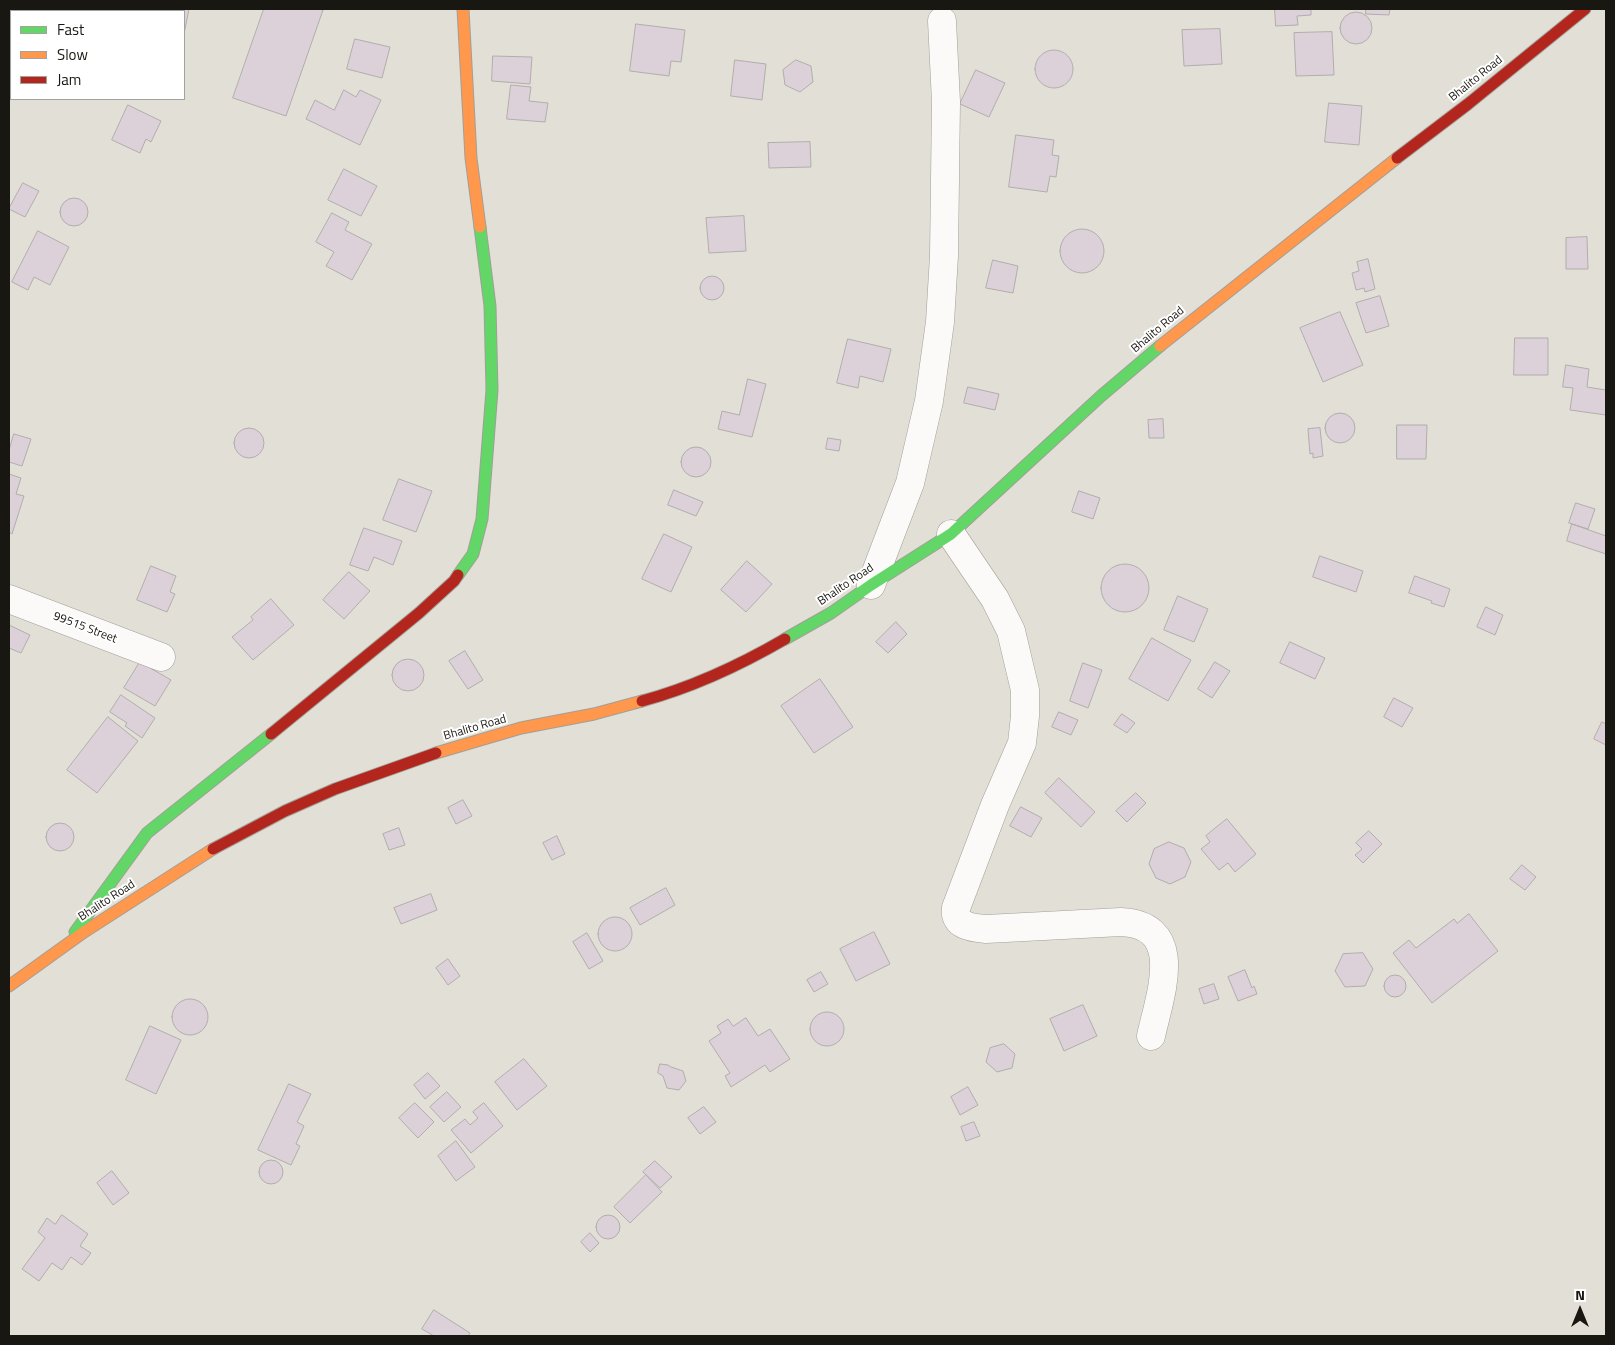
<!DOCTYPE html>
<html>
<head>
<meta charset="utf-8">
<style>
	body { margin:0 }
	#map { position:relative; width:1615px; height:1345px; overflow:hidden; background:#e2e0d6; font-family:"Titillium Web",sans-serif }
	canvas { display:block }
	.frame { position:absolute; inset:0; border:10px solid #191711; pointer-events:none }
	.legend { position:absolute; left:10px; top:10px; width:175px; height:90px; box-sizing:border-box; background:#fff; border:1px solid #a3a2a0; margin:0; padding:6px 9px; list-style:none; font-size:15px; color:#191711 }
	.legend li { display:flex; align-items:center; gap:10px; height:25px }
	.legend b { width:25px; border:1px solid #a3a2a0 }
	.north { position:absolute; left:1555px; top:1285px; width:50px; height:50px; -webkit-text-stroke:4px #fff; paint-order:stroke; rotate:0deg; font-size:14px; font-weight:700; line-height:20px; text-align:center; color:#191711 }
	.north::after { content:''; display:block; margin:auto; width:18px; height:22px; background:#191711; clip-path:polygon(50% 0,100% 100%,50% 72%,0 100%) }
</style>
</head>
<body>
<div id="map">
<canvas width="1615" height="1345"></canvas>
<div class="frame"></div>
<ul class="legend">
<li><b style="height:6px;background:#63d668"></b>Fast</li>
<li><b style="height:6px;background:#ff974d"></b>Slow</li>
<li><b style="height:6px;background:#b3261e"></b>Jam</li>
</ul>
<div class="north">N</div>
</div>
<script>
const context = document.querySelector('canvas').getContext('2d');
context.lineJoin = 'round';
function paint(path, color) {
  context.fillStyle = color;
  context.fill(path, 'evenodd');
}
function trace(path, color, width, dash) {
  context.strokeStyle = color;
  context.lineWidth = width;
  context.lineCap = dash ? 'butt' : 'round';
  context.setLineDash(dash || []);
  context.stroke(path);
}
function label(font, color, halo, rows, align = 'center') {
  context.font = font + ' "Titillium Web",sans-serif';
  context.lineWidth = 4;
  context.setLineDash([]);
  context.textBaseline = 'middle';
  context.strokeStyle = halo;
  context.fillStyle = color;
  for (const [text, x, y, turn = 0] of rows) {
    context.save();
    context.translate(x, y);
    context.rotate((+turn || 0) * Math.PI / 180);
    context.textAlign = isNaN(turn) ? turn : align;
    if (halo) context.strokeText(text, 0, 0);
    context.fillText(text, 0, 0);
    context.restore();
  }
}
const building = new Path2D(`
	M140,9h49l-5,25v-23h-44z
	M264,9h55l4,1 -37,106 -53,-18z
	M1275,9h36v6l-14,1 1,9 -22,1z
	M1366,9h24l-1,6 -23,-1z
	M1340 28a16 16 0 1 1 32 0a16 16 0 1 1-32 0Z
	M636,24l49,6 -4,32 -10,-1 -2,15 -39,-5z
	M1220,29l2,35 -38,2 -2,-36z
	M1332,32l2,43 -38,1 -2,-43z
	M9,39l2,1v31l-2,6z
	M355,39l35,8 -8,31 -35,-9z
	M1035 69a19 19 0 1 1 38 0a19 19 0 1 1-38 0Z
	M493,56l39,1 -2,27 -38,-3z
	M735,60l31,4 -4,36 -31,-4z
	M796,60l15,6 2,16 -13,10 -15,-7 -2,-15z
	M976,70l29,13 -16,34 -29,-13z
	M511,85l20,2 -2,14 19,2 -3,19 -38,-3z
	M344,90l12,7 4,-7 21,10 -21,45 -54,-26 9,-19 19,10z
	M1329,103l33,3 -3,39 -34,-3z
	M128,105l33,16 -10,21 -5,-3 -6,14 -28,-13z
	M1016,135l38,5 -2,15 7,1 -3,21 -6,-1 -3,16 -38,-5z
	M810,142l1,25 -42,1 -1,-25z
	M344,169l33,17 -16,30 -33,-16z
	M23,183l16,8 -14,26 -16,-8z
	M60 212a14 14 0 1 1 28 0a14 14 0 1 1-28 0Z
	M332,213l17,9 -4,8 27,14 -20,36 -26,-14 8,-14 -18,-10z
	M744,216l2,35 -37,2 -3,-35z
	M1060 251a22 22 0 1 1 44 0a22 22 0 1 1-44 0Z
	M38,231l31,16 -19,38 -16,-8 -6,13 -16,-8z
	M1587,237l1,32h-22v-31z
	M1368,259l7,30 -10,3 -1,-4 -8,2 -4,-17 7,-2 -2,-9z
	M993,260l25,6 -5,27 -27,-5z
	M700 288a12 12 0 1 1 24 0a12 12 0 1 1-24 0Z
	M1380,296l9,30 -23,7 -10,-30z
	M1340,312l23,53 -40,17 -23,-54z
	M1515,338h33v37h-34z
	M848,339l43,10 -8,33 -23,-6 -2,12 -21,-5z
	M1566,365l23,4 -2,18 19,3v25l-36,-5 3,-22 -10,-1z
	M748,379l18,5 -14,53 -34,-8 4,-18 17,4z
	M968,387l31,7 -4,16 -31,-7z
	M1325 428a15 15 0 1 1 30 0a15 15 0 1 1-30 0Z
	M1163,419l1,19h-15l-1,-18z
	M1397,425h30l-1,34h-29z
	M1320,428l3,28 -10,2v-5l-3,1 -2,-25z
	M234 443a15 15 0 1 1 30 0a15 15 0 1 1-30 0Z
	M14,434l17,5 -9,27 -13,-4v-11z
	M828,438l13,2 -2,11 -13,-2z
	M681 462a15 15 0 1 1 30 0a15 15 0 1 1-30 0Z
	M9,474l12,4 -5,16 8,2 -12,38 -3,-2z
	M399,479l33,12 -16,41 -33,-12z
	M674,490l29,12 -7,14 -28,-11z
	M1079,491l21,7 -7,21 -21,-7z
	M1576,503l19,6 -7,20 -19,-6z
	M1572,524l34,12v18l-39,-13z
	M364,528l38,13 -9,24 -19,-8 -6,14 -18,-6z
	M664,534l28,13 -21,45 -29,-13z
	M1320,556l43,15 -7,21 -43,-15z
	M747,561l25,23 -26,28 -25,-22z
	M1101 588a24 24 0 1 1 48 0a24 24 0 1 1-48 0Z
	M151,566l25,10 -6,16 5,2 -8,18 -30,-12z
	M349,572l21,19 -26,28 -21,-19z
	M1415,576l35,13 -6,18 -13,-4 1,-2 -23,-8z
	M1178,596l30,13 -14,33 -30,-12z
	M271,599l23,26 -41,35 -21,-23 21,-17 -2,-3z
	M1486,607l17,8 -8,20 -18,-8z
	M896,622l11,12 -19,19 -12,-11z
	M9,625l21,10 -9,18 -12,-5z
	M1152,638l39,22 -23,41 -39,-22z
	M1290,642l35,16 -10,21 -35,-16z
	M465,651l18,29 -15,9 -19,-28z
	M392 675a16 16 0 1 1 32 0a16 16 0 1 1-32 0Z
	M140,662l31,18 -16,26 -31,-18z
	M1215,662l15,9 -18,27 -14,-9z
	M1083,663l19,7 -14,38 -18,-7z
	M820,679l33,48 -39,26 -33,-47z
	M121,695l34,23 -13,20 -17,-12 2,-3 -17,-11z
	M1394,698l19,10 -11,19 -18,-10z
	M1059,712l19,8 -7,15 -19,-8z
	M1122,714l13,9 -8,10 -13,-8z
	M108,717l30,24 -41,52 -30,-23z
	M1602,722l4,2v21l-12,-6z
	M1059,778l36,34 -14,15 -36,-34z
	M1136,793l10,10 -19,19 -11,-11z
	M463,800l9,16 -16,8 -8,-16z
	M1021,807l21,11 -11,19 -21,-11z
	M1227,819l29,35 -21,18 -7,-9 -9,7 -18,-21 9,-7 -4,-6z
	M46 837a14 14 0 1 1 28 0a14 14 0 1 1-28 0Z
	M399,828l6,17 -16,5 -6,-16z
	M1369,831l13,13 -19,19 -8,-8 7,-6 -6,-6z
	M557,836l8,18 -13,6 -9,-17z
	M1169,842l15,6 7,14 -6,15 -15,7 -14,-6 -7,-14 5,-15z
	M1522,865l14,12 -11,13 -15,-11z
	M666,888l9,17 -35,20 -10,-17z
	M431,894l6,16 -36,14 -7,-16z
	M1469,914l29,37 -66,52 -39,-50 16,-13 7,8 38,-29 3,4z
	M598 934a17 17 0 1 1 34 0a17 17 0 1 1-34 0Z
	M874,932l16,32 -34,17 -16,-32z
	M587,933l16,28 -14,8 -16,-27z
	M1363,953l10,16 -8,17 -20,1 -10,-16 8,-17z
	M448,959l12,17 -12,9 -12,-17z
	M1245,970l7,18 2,-2 3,8 -19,7 -10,-24z
	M821,972l7,12 -14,8 -7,-12z
	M1384 986a11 11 0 1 1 22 0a11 11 0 1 1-22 0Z
	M1214,984l5,15 -15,5 -5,-15z
	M172 1017a18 18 0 1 1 36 0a18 18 0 1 1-36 0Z
	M1083,1005l14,31 -33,15 -14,-32z
	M810 1029a17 17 0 1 1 34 0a17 17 0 1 1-34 0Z
	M746,1018l12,18 12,-7 20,30 -20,13 -5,-7 -34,22 -6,-11 5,-3 -21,-32 12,-8 -4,-7 11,-7 5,7z
	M150,1026l31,14 -25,54 -30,-14z
	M1004,1044l11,10 -3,14 -15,4 -11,-10 4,-14z
	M524,1059l23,27 -30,24 -22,-28z
	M660,1064l8,1 3,2 12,4 3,10 -7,9 -12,-2 -4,-12 -5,-3z
	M428,1073l12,13 -15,13 -11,-14z
	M289,1084l22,10 -14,28 7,4 -8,18 4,2 -9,19 -33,-15z
	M968,1087l10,18 -18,10 -9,-18z
	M447,1092l14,15 -17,15 -14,-15z
	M415,1103l19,19 -16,16 -19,-20z
	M484,1103l19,23 -32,27 -20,-23 14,-11 5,6 8,-7 -5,-6z
	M704,1107l12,15 -16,12 -12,-16z
	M974,1122l6,14 -14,5 -5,-14z
	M456,1141l19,26 -19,14 -18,-25z
	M259 1172a12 12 0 1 1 24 0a12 12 0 1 1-24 0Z
	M655,1161l17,16 -12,11 -17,-16z
	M112,1171l17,22 -16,12 -16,-22z
	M646,1175l16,17 -32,31 -16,-16z
	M62,1215l26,19 -8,12 11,7 -9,12 -11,-8 -9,13 -10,-7 -13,18 -17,-12 23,-31 -7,-6 9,-14 8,6z
	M596 1227a12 12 0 1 1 24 0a12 12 0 1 1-24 0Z
	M590,1233l9,10 -9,9 -9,-10z
	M434,1310l36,23 -2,3h-34l-12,-7z`);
paint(building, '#dcd0d9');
trace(building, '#b0adac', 1);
const street = new Path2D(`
	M951,534l44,65 16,32 14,59v26l-3,27 -27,62 -39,103c-3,18 17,20 30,21l135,-7c66,3 39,73 30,114
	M871,585l39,-102 19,-82 11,-79 4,-66 2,-154 -4,-81
	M9,599l152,58`);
const fast = new Path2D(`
	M458,575l15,-21 9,-35 10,-129 -2,-84 -10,-79
	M785,639l46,-26 40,-28 80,-51 150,-138 59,-50
	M75,932l72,-99 124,-99`);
const slow = new Path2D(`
	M463,9l8,149 9,69
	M1160,346l237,-188
	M436,753l85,-25 73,-14 48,-13
	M9,986l75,-54 129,-83`);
const jam = new Path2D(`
	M1397,158l71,-54 117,-95
	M642,701c48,-13 100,-37 143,-62
	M271,734l148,-121 35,-32 4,-6
	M213,849l72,-38 50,-22 101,-36`);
trace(street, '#a19f97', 29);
trace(fast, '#a19f97', 13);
trace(slow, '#a19f97', 13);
trace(jam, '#a19f97', 13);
trace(street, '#fbfaf9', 28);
trace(fast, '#63d668', 11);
trace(slow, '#ff974d', 11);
trace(jam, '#b3261e', 11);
label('12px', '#191711', '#fff', [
	["Bhalito Road",1476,79,-39],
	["Bhalito Road",1158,330,-40],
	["Bhalito Road",846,585,-34],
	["99515 Street",85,628,21],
	["Bhalito Road",475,728,-16],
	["Bhalito Road",107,901,-33]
]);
</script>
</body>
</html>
